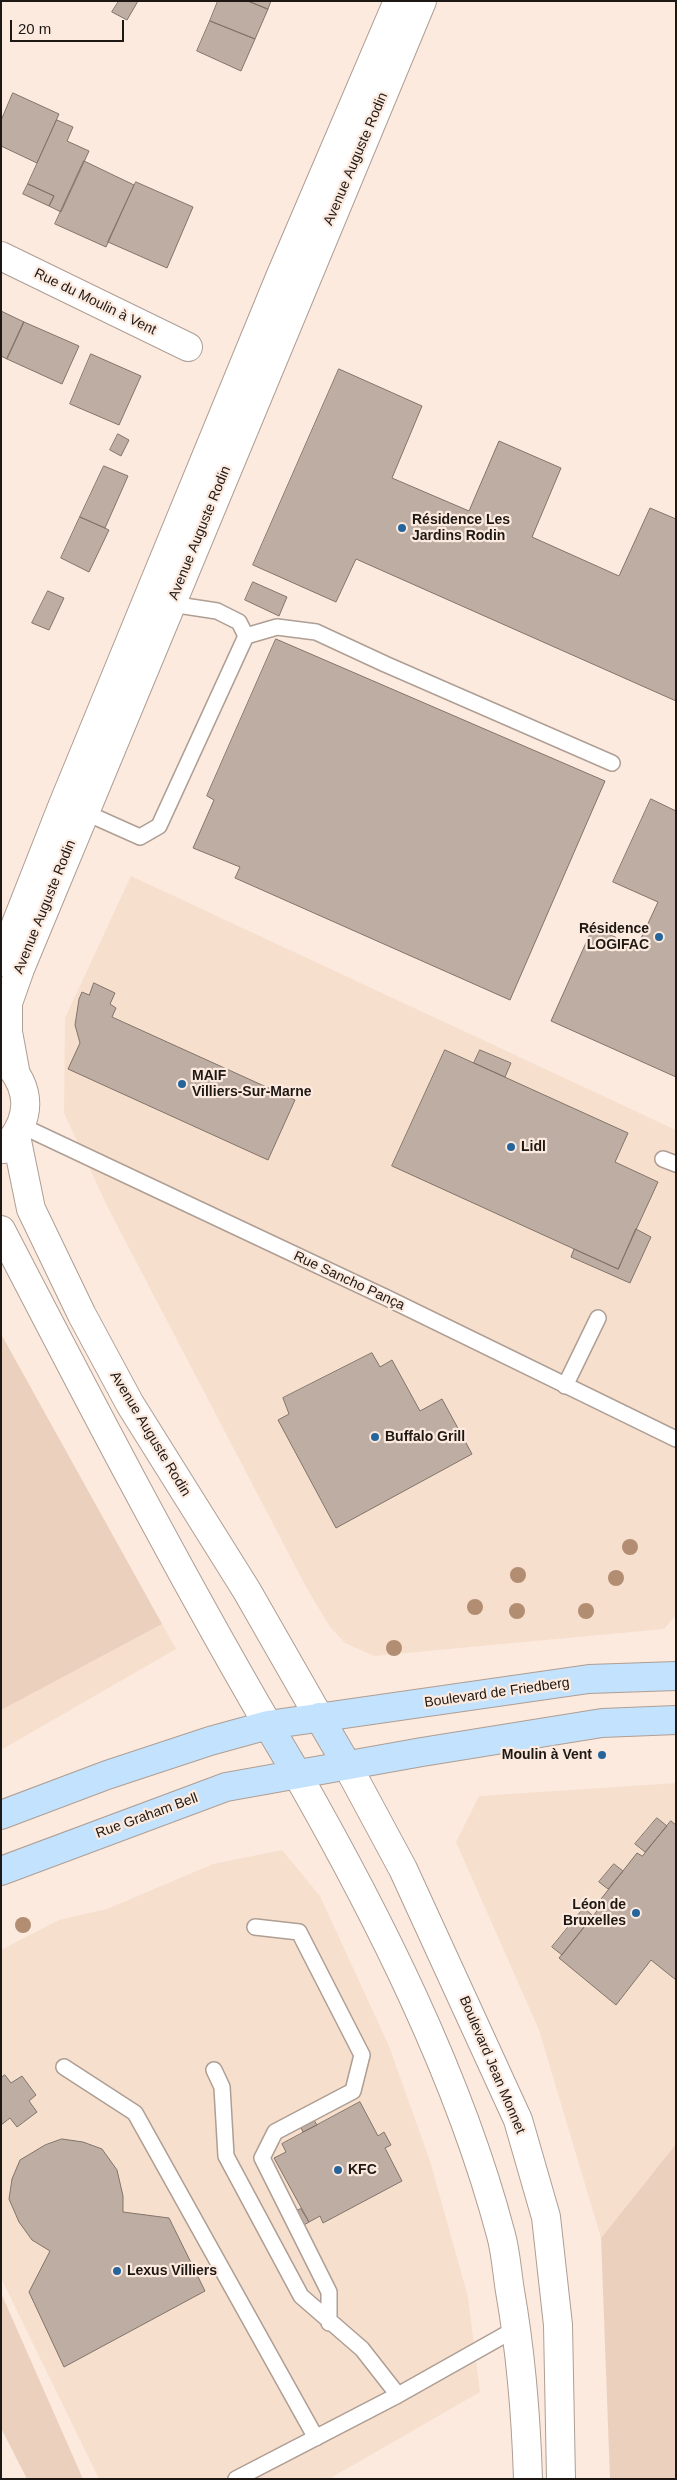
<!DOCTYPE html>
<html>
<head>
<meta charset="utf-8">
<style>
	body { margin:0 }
	#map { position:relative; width:677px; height:2480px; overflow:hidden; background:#fceadf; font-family:Helvetica,sans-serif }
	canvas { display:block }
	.frame { position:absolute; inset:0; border:2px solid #1e1814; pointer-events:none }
	.scale { position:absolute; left:10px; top:20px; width:114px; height:22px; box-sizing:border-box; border:2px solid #1e1814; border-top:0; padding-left:6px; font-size:15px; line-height:18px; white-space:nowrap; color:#1e1814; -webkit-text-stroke:4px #fceadf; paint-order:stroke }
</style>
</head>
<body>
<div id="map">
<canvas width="677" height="2480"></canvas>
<div class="frame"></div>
<div class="scale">20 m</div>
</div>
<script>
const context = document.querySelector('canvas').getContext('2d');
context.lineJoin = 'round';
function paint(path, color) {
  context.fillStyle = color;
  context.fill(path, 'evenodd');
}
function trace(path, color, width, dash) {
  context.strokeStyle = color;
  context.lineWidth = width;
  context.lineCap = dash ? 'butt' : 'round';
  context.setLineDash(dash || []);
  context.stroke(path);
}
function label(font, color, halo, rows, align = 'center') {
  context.font = font + ' Helvetica,sans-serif';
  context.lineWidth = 4.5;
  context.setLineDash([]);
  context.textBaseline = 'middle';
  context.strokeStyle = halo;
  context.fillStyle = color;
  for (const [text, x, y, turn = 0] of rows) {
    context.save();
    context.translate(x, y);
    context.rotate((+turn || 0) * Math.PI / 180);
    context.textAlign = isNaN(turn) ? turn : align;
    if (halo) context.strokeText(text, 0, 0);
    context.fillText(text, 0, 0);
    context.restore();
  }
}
paint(new Path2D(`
	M131,876l545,254v485l-12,14 -290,27 -29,-13 -15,-16 -25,-42 -198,-379 -43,-93 1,-95z
	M1,1334l175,315 -175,101z
	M676,1783v361l-75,94 -62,-208 -83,-188 23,-46z
	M282,1850l38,46 69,150 41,115 38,136 12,95 -151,87h-230l-98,-201v-328l58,-30 48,-11 106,-45z`), '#f7dfce');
paint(new Path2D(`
	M1,1334l161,290 -161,86 1,-53z
	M676,2144v335h-66l-9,-241z
	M1,2293l82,186h-56l-26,-51z`), '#ebd0be');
const building = new Path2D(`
	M119,1h19l-11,19 -15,-8z
	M218,1h30l20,8 -13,30 -45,-18z
	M248,1h23l-3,8z
	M210,21l45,18 -14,32 -44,-20z
	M13,93l46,21 -22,49 -36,-17v-25z
	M57,120l16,7 -6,14 22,10 -28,61 -12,-6 5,-10 -26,-12z
	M84,161l50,24 -28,62 -51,-23z
	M136,182l57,25 -26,61 -59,-26z
	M28,184l26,12 -5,10 -26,-12z
	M1,311l23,11 -17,37 -6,-3z
	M24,322l55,24 -17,38 -55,-25z
	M91,354l50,22 -22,49 -49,-21z
	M339,369l83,37 -30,72 77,33 30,-70 62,27 -29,69 87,39 31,-68 26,11v182l-320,-142 -20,43 -83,-37z
	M118,434l11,6 -8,16 -11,-6z
	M104,466l24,10 -23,52 -25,-11z
	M80,517l29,13 -20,42 -28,-14z
	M253,582l34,15 -8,19 -34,-16z
	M48,591l16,7 -15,32 -17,-7z
	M276,639l329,142 -95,219 -275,-122 5,-11 -47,-19 21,-48 -7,-4z
	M651,799l25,12v266l-125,-56 42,-94 44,20 21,-45 -45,-20z
	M94,983l21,10 -5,11 6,4 -4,9 183,83 -27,60 -200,-91 12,-26 -5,-18 4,-26 3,-7 7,3z
	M445,1050l183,83 -13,29 43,20 -40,87 -226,-103z
	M480,1050l31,13 -6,14 -31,-14z
	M636,1229l15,8 -21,46 -59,-26 3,-8 44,20z
	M372,1353l8,14 12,-7 28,51 22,-12 30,55 -136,74 -58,-108 11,-6 -6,-16z
	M657,1818l10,8 -22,26 -10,-8z
	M671,1821l5,4v155l-25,-20 -35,45 -57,-47 38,-47 -3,-3 43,-55 5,3z
	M614,1864l9,7 -15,18 -9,-7z
	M584,1908l9,8 -31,39 -10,-8z
	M5,2075l6,8 11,-7 14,19 -7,6 8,11 -20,15 -7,-9 -9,7v-47z
	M360,2102l18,34 6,-4 7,13 -6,3 17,33 -79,42 -3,-7 -11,6 -35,-64 12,-6 -4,-8z
	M312,2117l5,8 -14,7 -4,-9z
	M62,2139l21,3 19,7 15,21 6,26v16l46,6 36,73 -141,76 -35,-75 21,-41 -18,-11 -13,-18 -10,-23 3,-20 8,-19 25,-15z
	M301,2209l8,13 -5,3 -8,-14z`);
paint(building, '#bdada2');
trace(building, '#837469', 1);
const service = new Path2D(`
	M246,636l31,-9 39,5 69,32 227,99
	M84,812l56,25 19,-11 87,-190 -7,-14 -22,-11 -46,-7
	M22,1126l365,172 289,141
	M663,1159l13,5
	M565,1386l33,-68
	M255,1927l44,5 63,123 -9,36 -78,41 -13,26 67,134v31
	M64,2067l71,46 181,325
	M214,2070l8,17 4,69 75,140 61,53 36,46
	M236,2479l162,-84 119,-67`);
const minor = new Path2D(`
	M1,256l187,91
	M1,962l61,-155 218,-530 118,-276
	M3,1058c29,30 30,60 1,91
	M15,1070l-7,-38v-29l12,-34 402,-968
	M16,1136l15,73 51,106 48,89 117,187 72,126
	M1,1230c86,166 173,333 267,495`);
const tertiary = new Path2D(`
	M347,1765l56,104 115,251 28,97 12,108 3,154
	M297,1774c81,142 162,302 204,461 5,18 6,38 9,56 11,63 16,124 18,188`);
const secondary = new Path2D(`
	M319,1717l28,48
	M268,1725l29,49
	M1,1815l106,-40 103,-34 58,-16 321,-46 87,-3
	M1,1871l225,-84 196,-35 180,-29 74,-3`);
trace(service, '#ae9e93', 18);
trace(minor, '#ae9e93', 30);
trace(tertiary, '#ae9e93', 30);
trace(secondary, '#ae9e93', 30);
trace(service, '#fff', 15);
trace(minor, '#fff', 28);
trace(tertiary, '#fff', 28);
trace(secondary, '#c2e2fe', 28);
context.fillStyle = '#b28d71';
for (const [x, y] of [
	[630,1547],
	[518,1575],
	[616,1578],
	[475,1607],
	[517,1611],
	[586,1611],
	[394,1648],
	[23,1925]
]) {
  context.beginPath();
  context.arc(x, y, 8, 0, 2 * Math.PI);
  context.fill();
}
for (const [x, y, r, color] of [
	[402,528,5,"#26659b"],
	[659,937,5,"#26659b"],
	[182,1084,5,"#26659b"],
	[511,1147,5,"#26659b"],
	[375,1437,5,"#26659b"],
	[602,1755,5,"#26659b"],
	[636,1913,5,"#26659b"],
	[338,2170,5,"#26659b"],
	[117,2271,5,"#26659b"]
]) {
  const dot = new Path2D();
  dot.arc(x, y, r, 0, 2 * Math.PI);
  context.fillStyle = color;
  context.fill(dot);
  trace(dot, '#fceadf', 2);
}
label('14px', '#1e1814', '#fceadf', [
	["Avenue Auguste Rodin",356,159,-67],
	["Rue du Moulin à Vent",95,302,26],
	["Avenue Auguste Rodin",200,533,-68],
	["Avenue Auguste Rodin",45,907,-68],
	["Rue Sancho Pança",349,1281,25],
	["Avenue Auguste Rodin",150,1434,59],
	["Boulevard de Friedberg",497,1693,-8],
	["Rue Graham Bell",147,1816,-20],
	["Boulevard Jean Monnet",492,2065,67]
]);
label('bold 14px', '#1e1814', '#fceadf', [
	["Résidence Les",412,520],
	["Jardins Rodin",412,536],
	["Résidence",649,929,"right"],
	["LOGIFAC",649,945,"right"],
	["MAIF",192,1076],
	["Villiers-Sur-Marne",192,1092],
	["Lidl",521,1147],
	["Buffalo Grill",385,1437],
	["Moulin à Vent",592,1755,"right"],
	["Léon de",626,1905,"right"],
	["Bruxelles",626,1921,"right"],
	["KFC",348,2170],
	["Lexus Villiers",127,2271]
], 'left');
</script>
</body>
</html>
